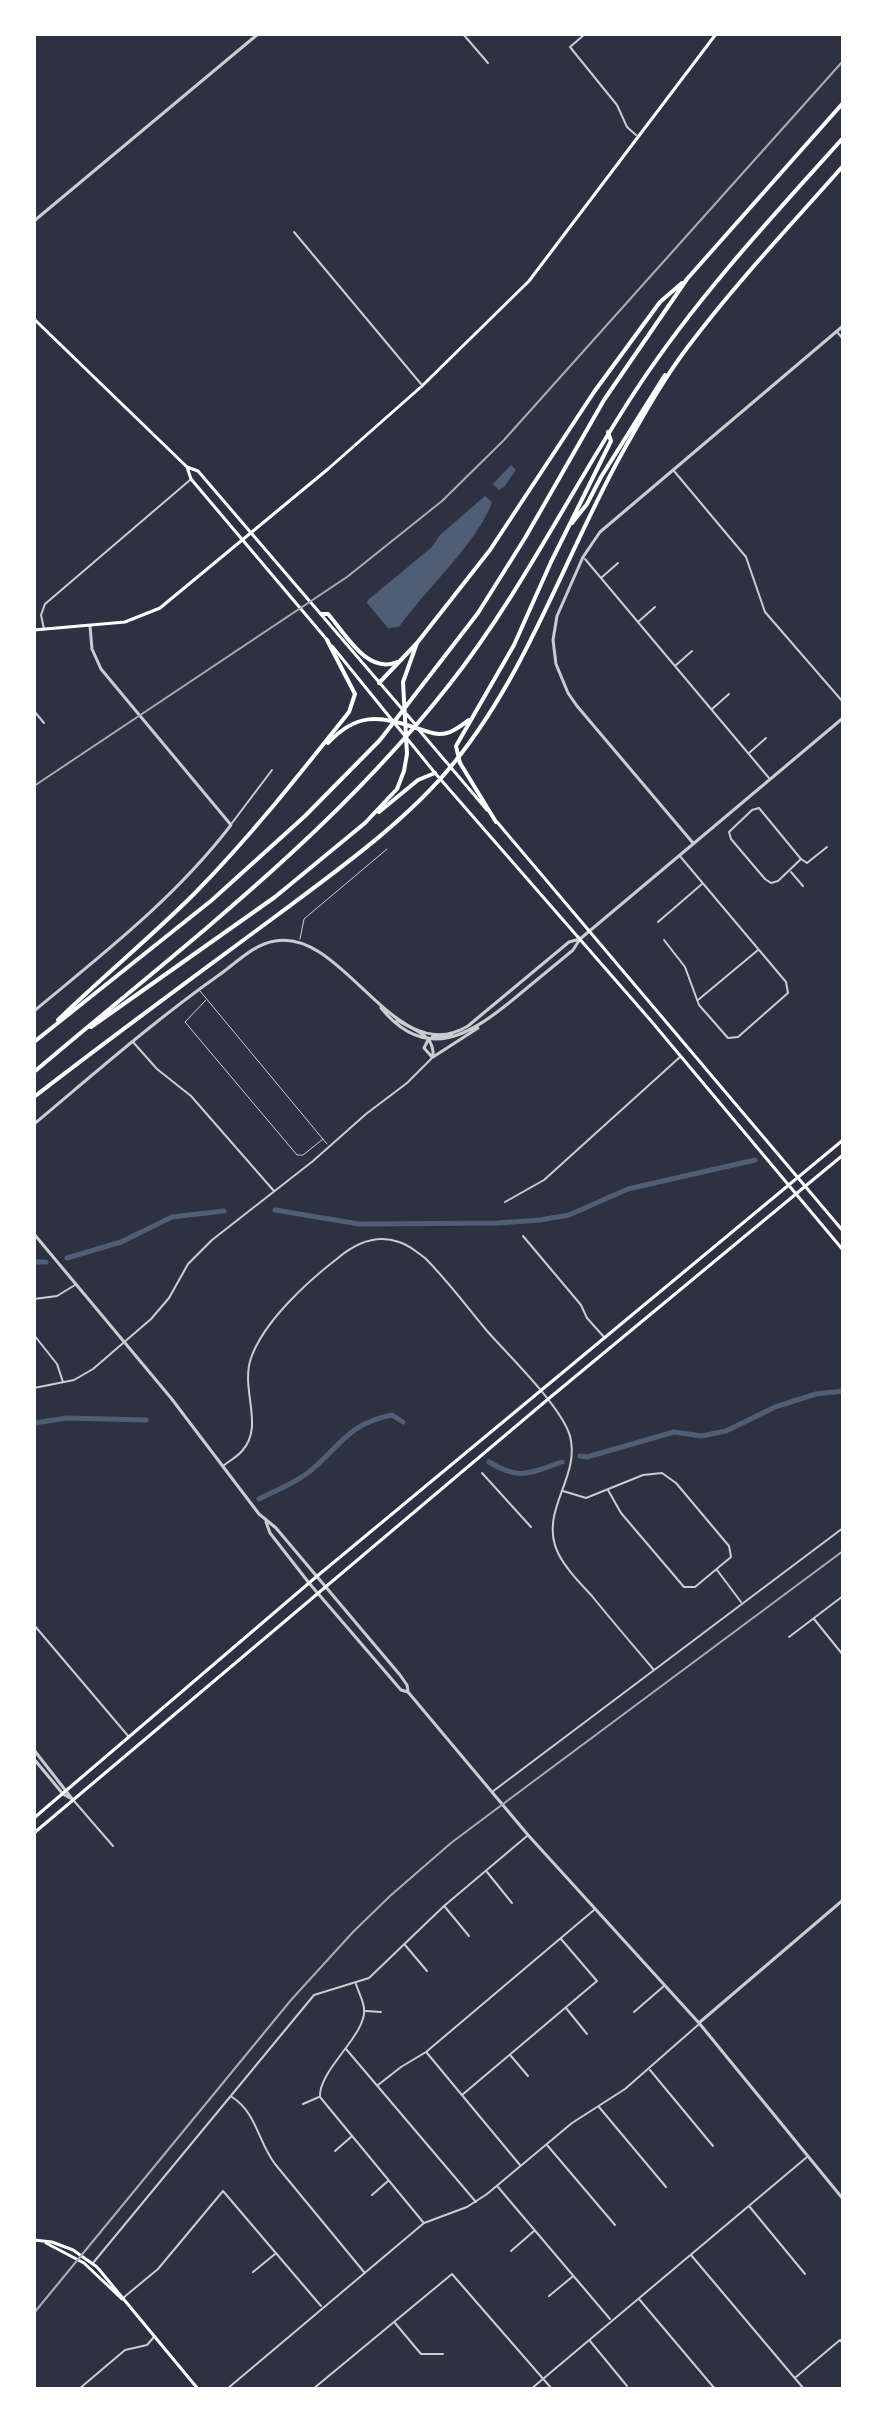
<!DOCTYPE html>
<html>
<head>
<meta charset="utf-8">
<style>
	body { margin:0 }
	#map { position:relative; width:877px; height:2423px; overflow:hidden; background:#2d3142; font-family:Overpass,sans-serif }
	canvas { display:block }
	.frame { position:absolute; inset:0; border:36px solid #fff; pointer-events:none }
</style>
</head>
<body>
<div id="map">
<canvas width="877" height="2423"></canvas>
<div class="frame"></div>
</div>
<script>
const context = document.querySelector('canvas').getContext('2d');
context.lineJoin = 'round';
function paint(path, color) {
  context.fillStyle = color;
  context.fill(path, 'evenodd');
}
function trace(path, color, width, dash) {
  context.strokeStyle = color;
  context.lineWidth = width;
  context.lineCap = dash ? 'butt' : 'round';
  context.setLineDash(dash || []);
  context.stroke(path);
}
paint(new Path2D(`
	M511,465l5,5 -12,17 -5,3 -6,-6z
	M485,496l7,6c-13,39 -68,89 -93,125l-11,1 -21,-25 1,-3 64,-53 8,-12z`), '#4f5d75');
trace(new Path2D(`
	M275,1210l84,14 139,-1 42,-3 29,-5 59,-26 127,-29
	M67,1258l54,-16 51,-25 52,-6
	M34,1262h12
	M34,1423l33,-5 79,2
	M580,1456l7,1 87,-25 28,4 24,-5 49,-24 41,-13 27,-3
	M489,1462c31,19 40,11 73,0
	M259,1499c16,-8 36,-16 50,-27 33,-27 38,-48 83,-57l11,7`), '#4f5d75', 5);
trace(new Path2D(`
	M300,939l4,-20 83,-70
	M200,991l127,153
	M206,1000l-21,22 112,133h6l20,-16`), '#caccd0', 1);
trace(new Path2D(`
	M463,34l25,29
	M585,34l-15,13 47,58 10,22 9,8
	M294,232l127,152
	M837,332l6,7
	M674,471l72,86 19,55 78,90
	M585,559l184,219
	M601,578l17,-15
	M638,622l17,-15
	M44,629l-3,-14 4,-11 145,-124
	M675,666l17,-15
	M712,709l17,-15
	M34,711l10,12
	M749,753l17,-15
	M232,823l40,-53
	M801,859l-42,-51 -7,2 -23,22 2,7 34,40 6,4 7,-2 23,-22 6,4 20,-16
	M791,872l12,14
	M658,922l44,-38
	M664,940l21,27 14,38 29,33 10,-1 50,-44 -2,-11 -107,-127
	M698,1000l60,-50
	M133,1042l24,27 34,27 83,95
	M505,1202l39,-22 136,-123
	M523,1236l58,69 6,13 17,19
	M34,1299l23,-3 18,-11
	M34,1335l23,29 6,18
	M34,1388l40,-8 19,-11 58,-50 18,-21 19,-34 24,-24 101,-79 53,-47 41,-31 26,-26
	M223,1466c6,-5 14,-9 19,-15 23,-25 -2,-61 9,-93 13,-37 57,-77 87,-100 18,-15 38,-24 61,-16 10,3 18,10 26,16 23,23 42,49 63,74 22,25 73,74 82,104 11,42 -32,75 -12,117 8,16 22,30 34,43 20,25 41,49 62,74
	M482,1473l49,54
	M563,1491l23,7 57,-23 19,-2 14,10 53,63 2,11 -36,30h-11l-63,-74 -13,-23
	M717,1570l24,32
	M814,1619l29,36
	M34,1625l95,112
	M789,1637l54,-41
	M492,1792l351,-264
	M74,1801l39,45
	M487,1872l25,31
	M445,1907l24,29
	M405,1945l22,26
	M356,1984c2,7 7,16 8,24 4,26 -46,62 -44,89l103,125
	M566,2008l21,26
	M366,2011l15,1
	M634,2012l30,-26
	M346,2049l130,153
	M427,2053l93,112
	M511,2056l17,20
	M650,2070l63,76
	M378,2085l23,-18 25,-15 168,-142
	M462,2095l135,-114 -36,-42
	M232,2097c25,16 26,45 43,67l89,108
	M303,2104l16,-7
	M599,2107l67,80
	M547,2145l68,80
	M335,2151l16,-14
	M498,2187l112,132
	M372,2195l16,-14
	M749,2206l56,68
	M511,2251l23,-20
	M691,2255l113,134
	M93,2263l221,-268 55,-17 75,-72 83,-70
	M253,2272l22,-18
	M549,2296l23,-19
	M123,2298l35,-29 65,-78 98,115
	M639,2299l76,90
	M395,2323l26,31h22
	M590,2341l37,45
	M796,2377l44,-37 3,4
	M79,2389l46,-39 22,-5 7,-8
	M227,2389l197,-166 43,-16 20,-13 85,-71 53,-34 73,-64
	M313,2389l139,-115 100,115
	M531,2389l276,-232`), '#caccd0', 2);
trace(new Path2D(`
	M34,221l224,-187
	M693,843l-116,-137 -9,-13 -12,-29 -3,-24 4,-24 26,-59 17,-25 243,-206
	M381,1008c46,56 90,26 134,-10 19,-16 39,-32 58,-48l7,-11 263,-221
	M34,1011c70,-58 141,-113 197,-186l-130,-156 -9,-20 -2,-23
	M397,1020c17,11 38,14 36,37
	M432,1037l20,-3
	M429,1038l-5,10 8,9
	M433,1057l45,-29
	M34,1124c61,-51 120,-103 185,-149 17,-12 35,-31 56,-34 69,-13 120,130 193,85l101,-84 11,-3
	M34,1234l137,164 88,116 17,14 124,147 7,10 1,6
	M266,1522l4,11 39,50 92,107 7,2 120,143 171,188 144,176
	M34,1750l39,50
	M34,1759l29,35 7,4
	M700,2022l143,-122`), '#caccd0', 3);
trace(new Path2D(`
	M34,630l91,-8 35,-14 168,-139 94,-83 107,-105 187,-247
	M34,2240l18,2 21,8 24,17 101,122
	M46,2243l38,20 38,36`), '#fff', 3);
trace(new Path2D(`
	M34,319l153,148 11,4 217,253
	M187,467l4,12 137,162
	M332,646l103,127 217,249 191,228
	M419,730l68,80
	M497,822l346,409
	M34,1818l282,-241 527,-437
	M34,1833l513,-433 296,-245`), '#fff', 3);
trace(new Path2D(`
	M572,523l15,-19 14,-27 64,-102
	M322,614h6c17,19 39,61 69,48
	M379,683l38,-40 73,-93 104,-158 66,-90 22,-19
	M328,743c28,-30 51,-28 88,-15 11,3 19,8 31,5 8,-2 15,-8 22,-13
	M379,812l39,-32 17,-7
	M496,822l-36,-59 -4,-17 58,-101 37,-83 60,-121 -3,-9
	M58,1020c44,-43 92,-82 136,-126 56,-57 105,-119 155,-182l6,-18 -28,-54
	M91,1027l184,-130 90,-74 32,-34 7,-18 3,-17 -4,-72 14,-39
	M34,1042l178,-142 93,-84 75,-76 98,-127 47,-75 79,-138 83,-121 156,-176
	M34,1072c146,-124 296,-235 415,-387 74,-94 125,-202 191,-301 59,-89 132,-167 203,-246
	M34,1097c80,-62 161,-121 242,-181 59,-44 131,-95 177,-152 75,-92 111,-206 168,-309 21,-37 41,-74 66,-107 48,-64 103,-122 156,-182`), '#fff', 4);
trace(new Path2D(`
	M34,2313l257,-313 62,-68 37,-36 61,-53 60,-45 332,-247`), '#abadb3', 2);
trace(new Path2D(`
	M34,786l313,-209 95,-76 62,-61 339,-379`), '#abadb3', 2);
</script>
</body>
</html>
